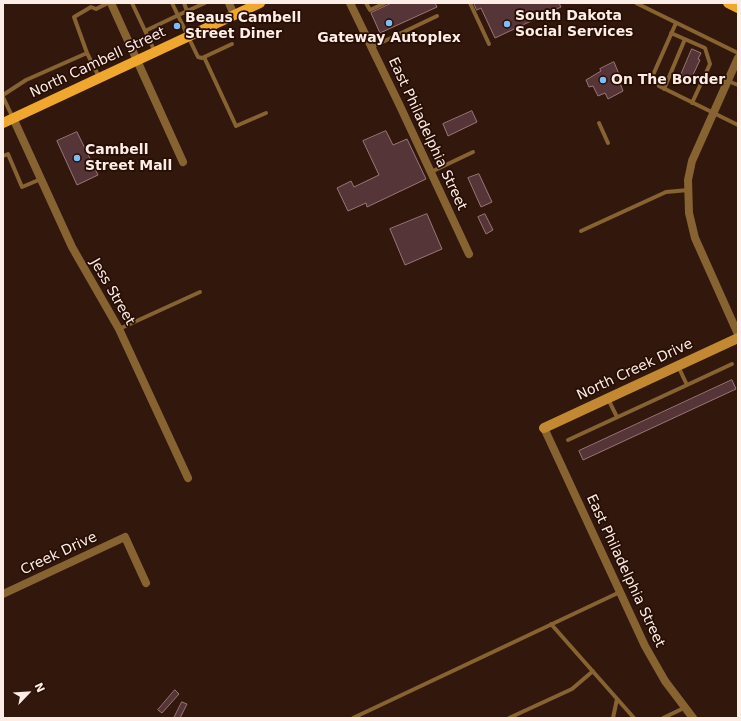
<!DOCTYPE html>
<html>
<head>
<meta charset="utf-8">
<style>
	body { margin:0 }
	#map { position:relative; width:741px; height:721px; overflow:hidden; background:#32170c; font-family:"DejaVu Sans",sans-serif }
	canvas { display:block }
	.frame { position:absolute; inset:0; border:4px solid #fcede6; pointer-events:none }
	.north { position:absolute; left:8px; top:673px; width:40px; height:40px; -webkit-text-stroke:3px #270e04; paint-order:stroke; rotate:65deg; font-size:11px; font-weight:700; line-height:16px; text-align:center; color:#fcede6 }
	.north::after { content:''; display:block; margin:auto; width:14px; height:18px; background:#fcede6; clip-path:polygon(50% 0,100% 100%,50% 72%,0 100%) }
</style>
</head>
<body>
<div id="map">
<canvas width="741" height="721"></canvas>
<div class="frame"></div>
<div class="north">N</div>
</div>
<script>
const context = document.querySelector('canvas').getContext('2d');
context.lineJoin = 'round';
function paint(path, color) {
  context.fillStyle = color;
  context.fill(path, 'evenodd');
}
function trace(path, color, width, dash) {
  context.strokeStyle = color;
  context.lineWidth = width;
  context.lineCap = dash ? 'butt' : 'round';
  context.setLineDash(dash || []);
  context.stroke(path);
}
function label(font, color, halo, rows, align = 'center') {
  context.font = font + ' "DejaVu Sans",sans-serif';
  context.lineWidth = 3.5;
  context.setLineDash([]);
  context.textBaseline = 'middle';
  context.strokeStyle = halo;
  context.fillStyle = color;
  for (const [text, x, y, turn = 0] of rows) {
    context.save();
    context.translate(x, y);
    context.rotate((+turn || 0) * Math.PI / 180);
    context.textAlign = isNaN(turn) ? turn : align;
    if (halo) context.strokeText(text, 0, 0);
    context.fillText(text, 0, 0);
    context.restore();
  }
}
const building = new Path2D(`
	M392,3h43l2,4 -57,26 -9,-20z
	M474,3h85l2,4 -66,31 -14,-30 -4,2z
	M692,49l9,4 -3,6 2,1 -9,19 -10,-4z
	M614,62l7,17 -1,4 3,8 -15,8 -3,-6 -7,3 -5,-10 -4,1 -3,-7 15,-9 -1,-2z
	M472,111l5,11 -29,14 -5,-12z
	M386,131l7,14 14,-6 19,40 -59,28 -1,-4 -18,8 -11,-23 14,-7 3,6 25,-12 -16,-34z
	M77,132l21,43 -21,10 -20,-44z
	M479,174l13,28 -11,5 -13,-29z
	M427,214l15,35 -37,16 -15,-36z
	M485,214l8,16 -7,4 -8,-17z
	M732,380l4,9 -153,71 -4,-9z
	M175,690l4,4 -17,19 -4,-3z
	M182,702l5,2 -7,14h-6z`);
paint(building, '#563539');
trace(building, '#9a7579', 1);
trace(new Path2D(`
	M132,3l23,49
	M172,3l26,54 4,1 30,-14
	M184,3l3,8 18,-8
	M366,3l4,7 15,-7
	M470,3l19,41
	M636,3l102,50
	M676,23l-23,52 6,11 79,39
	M145,31l42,-20
	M671,33l34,15 5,16 -18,39
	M372,47l65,-31
	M87,53l-13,-36 17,-10 5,2 12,-6
	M204,57l32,69 30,-13
	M728,81l10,4
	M664,89l21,-50
	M3,95l23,-15 61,-27 12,24
	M3,97l10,21
	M599,123l9,20
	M3,156l5,-2 14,33 19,-8
	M431,172l42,-20
	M581,231l85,-39 22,-2
	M119,329l81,-37
	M678,366l9,19 45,-21
	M608,399l9,18
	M568,440l119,-55
	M551,624l83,94
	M353,718l267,-126
	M509,718l63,-29 21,-18
	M613,718l4,-19
	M663,718l21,-10`), '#866331', 4);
trace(new Path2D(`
	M111,3l72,159
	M229,3l5,12
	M350,3l50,103 69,148
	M738,58l-46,103 -4,19 1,33 6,25 43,96
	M13,118l59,129 47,82 69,149
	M544,428l101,218 20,35 28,37
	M3,594l122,-57 21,46`), '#866331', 8);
trace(new Path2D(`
	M544,428l194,-90`), '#c28932', 10);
trace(new Path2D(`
	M728,3l10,5
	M3,123l257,-120`), '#f0a72d', 10);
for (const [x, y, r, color] of [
	[389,23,4,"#7cbef9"],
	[507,24,4,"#7cbef9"],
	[177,26,4,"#7cbef9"],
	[603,80,4,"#7cbef9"],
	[77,158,4,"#7cbef9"]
]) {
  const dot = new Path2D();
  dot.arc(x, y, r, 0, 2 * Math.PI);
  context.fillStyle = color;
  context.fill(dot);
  trace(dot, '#270e04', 1.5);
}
label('bold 14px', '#fcede6', '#270e04', [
	["South Dakota",515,16],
	["Social Services",515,32],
	["Beaus Cambell",185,18],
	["Street Diner",185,34],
	["Gateway Autoplex",389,38,"center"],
	["On The Border",611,80],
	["Cambell",85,150],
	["Street Mall",85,166]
], 'left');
label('14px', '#fcede6', '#270e04', [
	["North Cambell Street",98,63,-25],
	["East Philadelphia Street",427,134,65],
	["Jess Street",112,292,60],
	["North Creek Drive",635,370,-25],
	["Creek Drive",59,554,-25],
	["East Philadelphia Street",625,571,65]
]);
</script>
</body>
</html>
